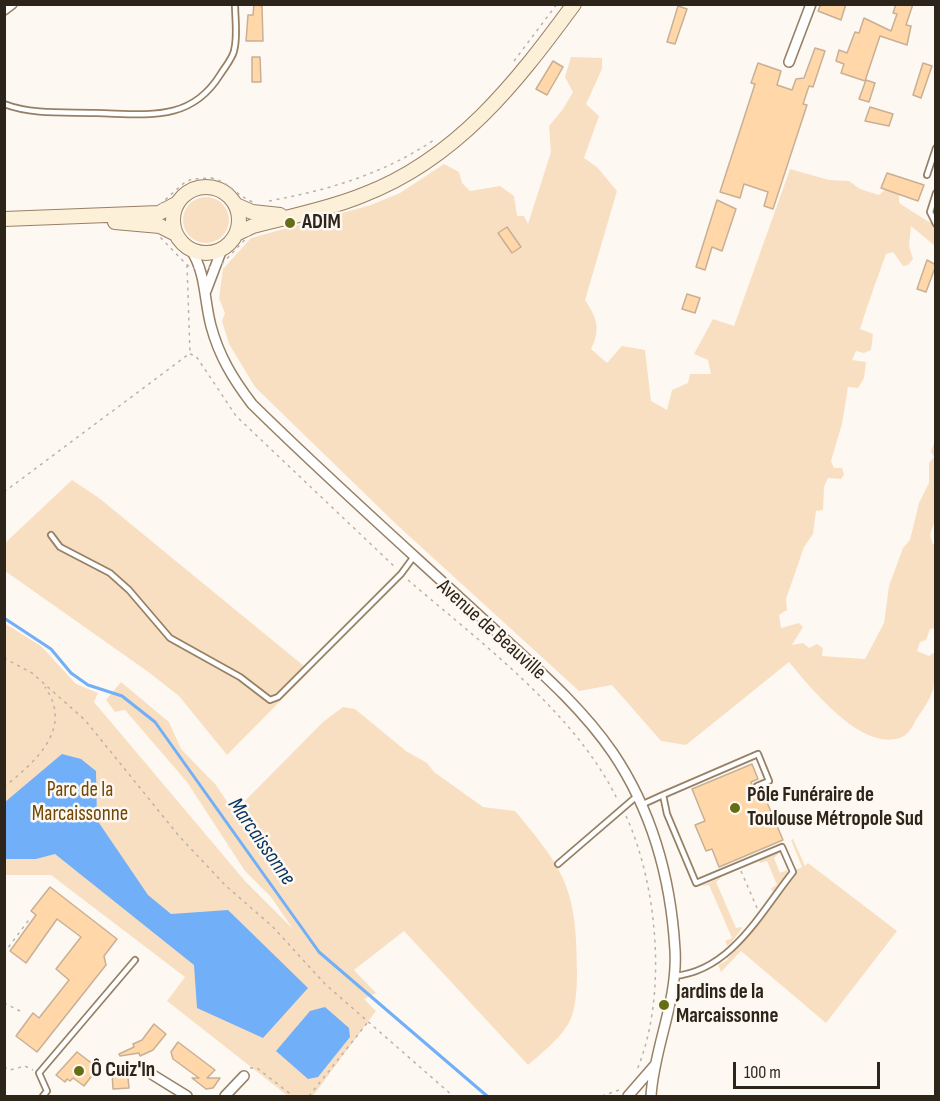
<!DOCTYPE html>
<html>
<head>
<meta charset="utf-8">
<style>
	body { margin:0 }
	#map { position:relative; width:940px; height:1101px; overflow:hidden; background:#fdf8f2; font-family:"Sofia Sans Condensed",sans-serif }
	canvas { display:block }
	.frame { position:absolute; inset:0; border:6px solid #2e251a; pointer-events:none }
	.scale { position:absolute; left:733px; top:1062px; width:147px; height:27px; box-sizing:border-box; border:3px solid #2e251a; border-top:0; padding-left:8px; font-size:18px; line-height:21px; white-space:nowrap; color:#2e251a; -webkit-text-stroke:4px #fdf8f2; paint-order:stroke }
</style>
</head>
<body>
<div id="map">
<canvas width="940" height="1101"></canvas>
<div class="frame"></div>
<div class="scale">100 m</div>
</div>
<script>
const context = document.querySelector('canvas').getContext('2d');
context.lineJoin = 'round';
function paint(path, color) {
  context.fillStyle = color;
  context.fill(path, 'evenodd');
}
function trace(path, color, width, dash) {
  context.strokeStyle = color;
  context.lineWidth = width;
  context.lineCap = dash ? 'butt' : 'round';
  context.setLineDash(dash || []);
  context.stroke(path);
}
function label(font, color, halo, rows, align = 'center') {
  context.font = font + ' "Sofia Sans Condensed",sans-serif';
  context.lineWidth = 5;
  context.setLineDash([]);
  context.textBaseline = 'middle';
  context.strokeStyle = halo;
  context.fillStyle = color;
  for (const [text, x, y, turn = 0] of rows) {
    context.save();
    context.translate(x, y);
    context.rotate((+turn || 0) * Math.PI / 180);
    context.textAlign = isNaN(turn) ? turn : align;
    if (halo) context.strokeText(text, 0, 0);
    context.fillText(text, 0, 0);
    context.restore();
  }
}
paint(new Path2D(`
	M571,57l31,1v11l-16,35 13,12 -15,42 13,9 20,24 -32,109c12,18 16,29 6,49l16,14 15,-17 23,4 6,51 16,9 5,-20 16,-7 2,-9h21l-3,-14 -14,-6 19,-35 21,7 56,-157 39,11 20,1 11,8 19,6 8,-7 12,4v10l3,3 27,17h6v24l-24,-20 -2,20 4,13 -5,6 -5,1 -10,-14 -7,2c-9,25 -18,49 -26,75l13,5 -2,16 -7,3 -8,-2 -4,9 14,2 -2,16 -6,10 -10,-1 -6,37 -11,37 3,7h8l2,7 -3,4 -13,-1 -4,9 -1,23 -7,1 -3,23 -9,13 -18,52 1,11 -8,5 2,13 18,-5 4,4 -11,18 11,-2 6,5 8,-4 6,4 -1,8 43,3 19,-36 5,-37 14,-38 7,-8 9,-37 10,-20v-20l5,-6 -3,-6 4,-10v79l-5,15 3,9h2v84l-5,1 -4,11 -6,2 -3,9 12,5 6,-4c0,37 2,37 -19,68 -3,6 -8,15 -14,17 -39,17 -92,-50 -113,-75l-103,83 -25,-4 -49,-56 -33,6 -183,-167 -141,-137 -26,-43 -7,-23 3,-8 -6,-15 4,-29 28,-31 120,-33 29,-12 44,-29 15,8 3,11 8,8 30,-5 14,10 3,20h7l4,8 23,-72 -2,-26 14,-17 10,-17 -8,-15z
	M183 220a23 23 0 1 1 46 0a23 23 0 1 1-46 0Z
	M72,480l27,18 211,173 -83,84 -48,-59 -32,-25 -142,-100v-28z
	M4,623l37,23 35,38 22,9 -4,9 151,179 48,48 -22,-32 -26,-26 -58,-89 -62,-72 -10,2 -9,-12 15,-18 48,40 12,27 35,36 18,27 89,-90 20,-15 12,2 51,42 21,12 7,9 49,35 32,4c52,61 62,81 62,162 0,14 -1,41 -10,53 -10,15 -25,27 -39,39l-124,-134 -50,39 22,23 -12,6 12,12 -63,85h-25l-121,-95 18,-24 -134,-102h-46z
	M793,839l12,27 3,-3 89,68 -71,92 -85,-72 -20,21 -3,-7 8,-4 69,-91 7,-3 -11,-27z
	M780,852l-6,6 6,15 7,-3 1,3 -15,19 -2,-4 6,-3 -10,-24 -7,2 -1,-2z
	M722,877l-6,5 20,46 7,-1 -15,20 -3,-6 7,-3 -23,-53 -8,1z`), '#f9dfc1');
paint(new Path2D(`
	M62,754l19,5 15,12 1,49 51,75 23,19 57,-4 80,78 -45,50 -66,-30 -3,-43 -139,-111 -19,5h-31v-57z
	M325,1007l24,21 1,9 -32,40 -10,2 -32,-28 34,-40z`), '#71aff8');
trace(new Path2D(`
	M4,618l47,31 20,24 17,12 34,11 33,26 164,230 168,144`), '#71aff8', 3);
const building = new Path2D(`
	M254,4l8,2 1,35h-17l2,-26h5z
	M821,4h25l-5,16 -23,-9z
	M896,4h17l-7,21 5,1 -4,19 -27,-9 -15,45 -24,-8 3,-9 -8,-3 3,-11 8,3 8,-21 4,1 5,-15 27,13 6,-17 -4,-1z
	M678,6l9,3 -12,35 -8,-2z
	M815,48l10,3 -12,36 -4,-1 -6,18 4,1 -34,104 -9,-3 4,-14 -24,-8 -4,14 -20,-6 35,-108 -4,-1 7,-20 23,8 -4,14 15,5 4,-11 8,-1z
	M252,57h8l1,25h-9z
	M553,61l10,6 -16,28 -11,-6z
	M923,63l9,3 -11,32 -8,-3z
	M866,80l9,3 -6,19 -10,-3z
	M870,107l23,7 -4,12 -24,-5z
	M887,173l37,12 -6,16 -37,-13z
	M717,200l19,9 -14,42 -10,-4 -7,23 -9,-3z
	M507,227l14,20 -9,6 -14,-20z
	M927,260l9,5 -10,27 -9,-3z
	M687,294l13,4 -5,15 -13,-4z
	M752,764l6,15 -7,3 5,14 7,-3 20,47 -64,27 -7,-18 -6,2 -11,-26 10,-4 -13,-32z
	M50,887l67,52 -13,17 2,9 -69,87 -21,-16 17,-23 6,5 30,-38 -13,-11 25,-32 -24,-18 -31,44 -16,-12 26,-36 -5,-4z
	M154,1024l12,10 -13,16 -13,6 -1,-3 -19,3 -1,-2 15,-7 -1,-3 9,-4z
	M178,1042l37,28 -8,8h13l-7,10 -7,1 -14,-11h7l-26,-19 -2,-7z
	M77,1052l21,16 -14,18 -11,-8 -3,3 -3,-2 -2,3 -9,-7z
	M127,1066l2,22 -16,1 -1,-17 5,-1v-4z`);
paint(building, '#ffd7a9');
trace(building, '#c8b095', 1.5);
const lane = new Path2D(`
	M4,104c29,11 62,8 92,9 50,1 94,10 124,-38 5,-8 12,-16 14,-24 4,-15 1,-32 1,-47
	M927,175l9,-27
	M936,193l-6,19 6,12
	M51,535l9,12 50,26 19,17 41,48 70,39 30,23 8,-3 123,-123 14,-19
	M663,795l95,-41 11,27 -12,5
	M641,805l22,-10 4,19 29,69 86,-36 11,25c-32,40 -62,99 -119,104
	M558,864l79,-68
	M43,1096l4,-5 -8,-18 96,-113`);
const street = new Path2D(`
	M4,10l8,-6
	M789,62l22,-58
	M191,250c15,23 13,50 20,76 8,30 22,53 41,78 75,74 154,144 232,216 45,42 94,82 129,133 39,58 58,127 62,197 3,51 -21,97 -24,146
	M206,291l16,-42
	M153,1075l34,21
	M225,1096l19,-20
	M628,1096l27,-31`);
const secondary = new Path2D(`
	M173 220a33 33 0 1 1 66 0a33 33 0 1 1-66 0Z
	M236,205l16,7 28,3
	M4,219l155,-6 17,-9
	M115,222l45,4 16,8
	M236,234l17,-8c35,-9 76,-17 110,-31 94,-36 153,-112 211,-191`);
trace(lane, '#978166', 8);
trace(street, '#978166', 12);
trace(secondary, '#978166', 16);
trace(new Path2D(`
	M514,61l43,-57
	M211,178c18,4 26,18 42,24v29l-34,36 -25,1 -7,-3 -27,-28 -3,-30 27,-24 8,-4z
	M269,201c60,-11 114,-27 165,-61
	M187,265l3,88
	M190,354l6,2 40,60 160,152
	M4,492l185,-138
	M408,580c72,62 169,134 210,221
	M4,658l28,15 53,47 94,116 46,49 48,42 52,57 128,112
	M4,787c31,-25 70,-58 41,-100
	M626,816c32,70 42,183 10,256
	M741,871l16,37
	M4,953l27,-36
	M4,1003l16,8
	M4,1067l6,3 15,-4 8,4
	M250,1068h7l36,28
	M309,1096l59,-74
	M602,1096l17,-6`), '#b9b3ab', 1.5, [3, 4.5]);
trace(lane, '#fff', 4.5);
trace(street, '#fff', 9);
trace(secondary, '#fdf0d8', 14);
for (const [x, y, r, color] of [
	[290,223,6,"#656e14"],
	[735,808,6,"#656e14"],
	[664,1005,6,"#656e14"],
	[79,1071,6,"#656e14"]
]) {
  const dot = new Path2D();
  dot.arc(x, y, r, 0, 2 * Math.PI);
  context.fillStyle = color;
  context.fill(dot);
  trace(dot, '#fdf8f2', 2);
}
label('bold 21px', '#2e251a', '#fdf8f2', [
	["ADIM",302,223],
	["Pôle Funéraire de",747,796],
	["Toulouse Métropole Sud",747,820],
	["Jardins de la",676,993],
	["Marcaissonne",676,1017],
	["Ô Cuiz'In",91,1071]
], 'left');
label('21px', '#2e251a', '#fdf8f2', [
	["Avenue de Beauville",491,630,42]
]);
label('21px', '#714703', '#fdf8f2', [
	["Parc de la",80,791],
	["Marcaissonne",80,815]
]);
label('italic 22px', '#05325f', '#fdf8f2', [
	["Marcaissonne",261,842,55]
]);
</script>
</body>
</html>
